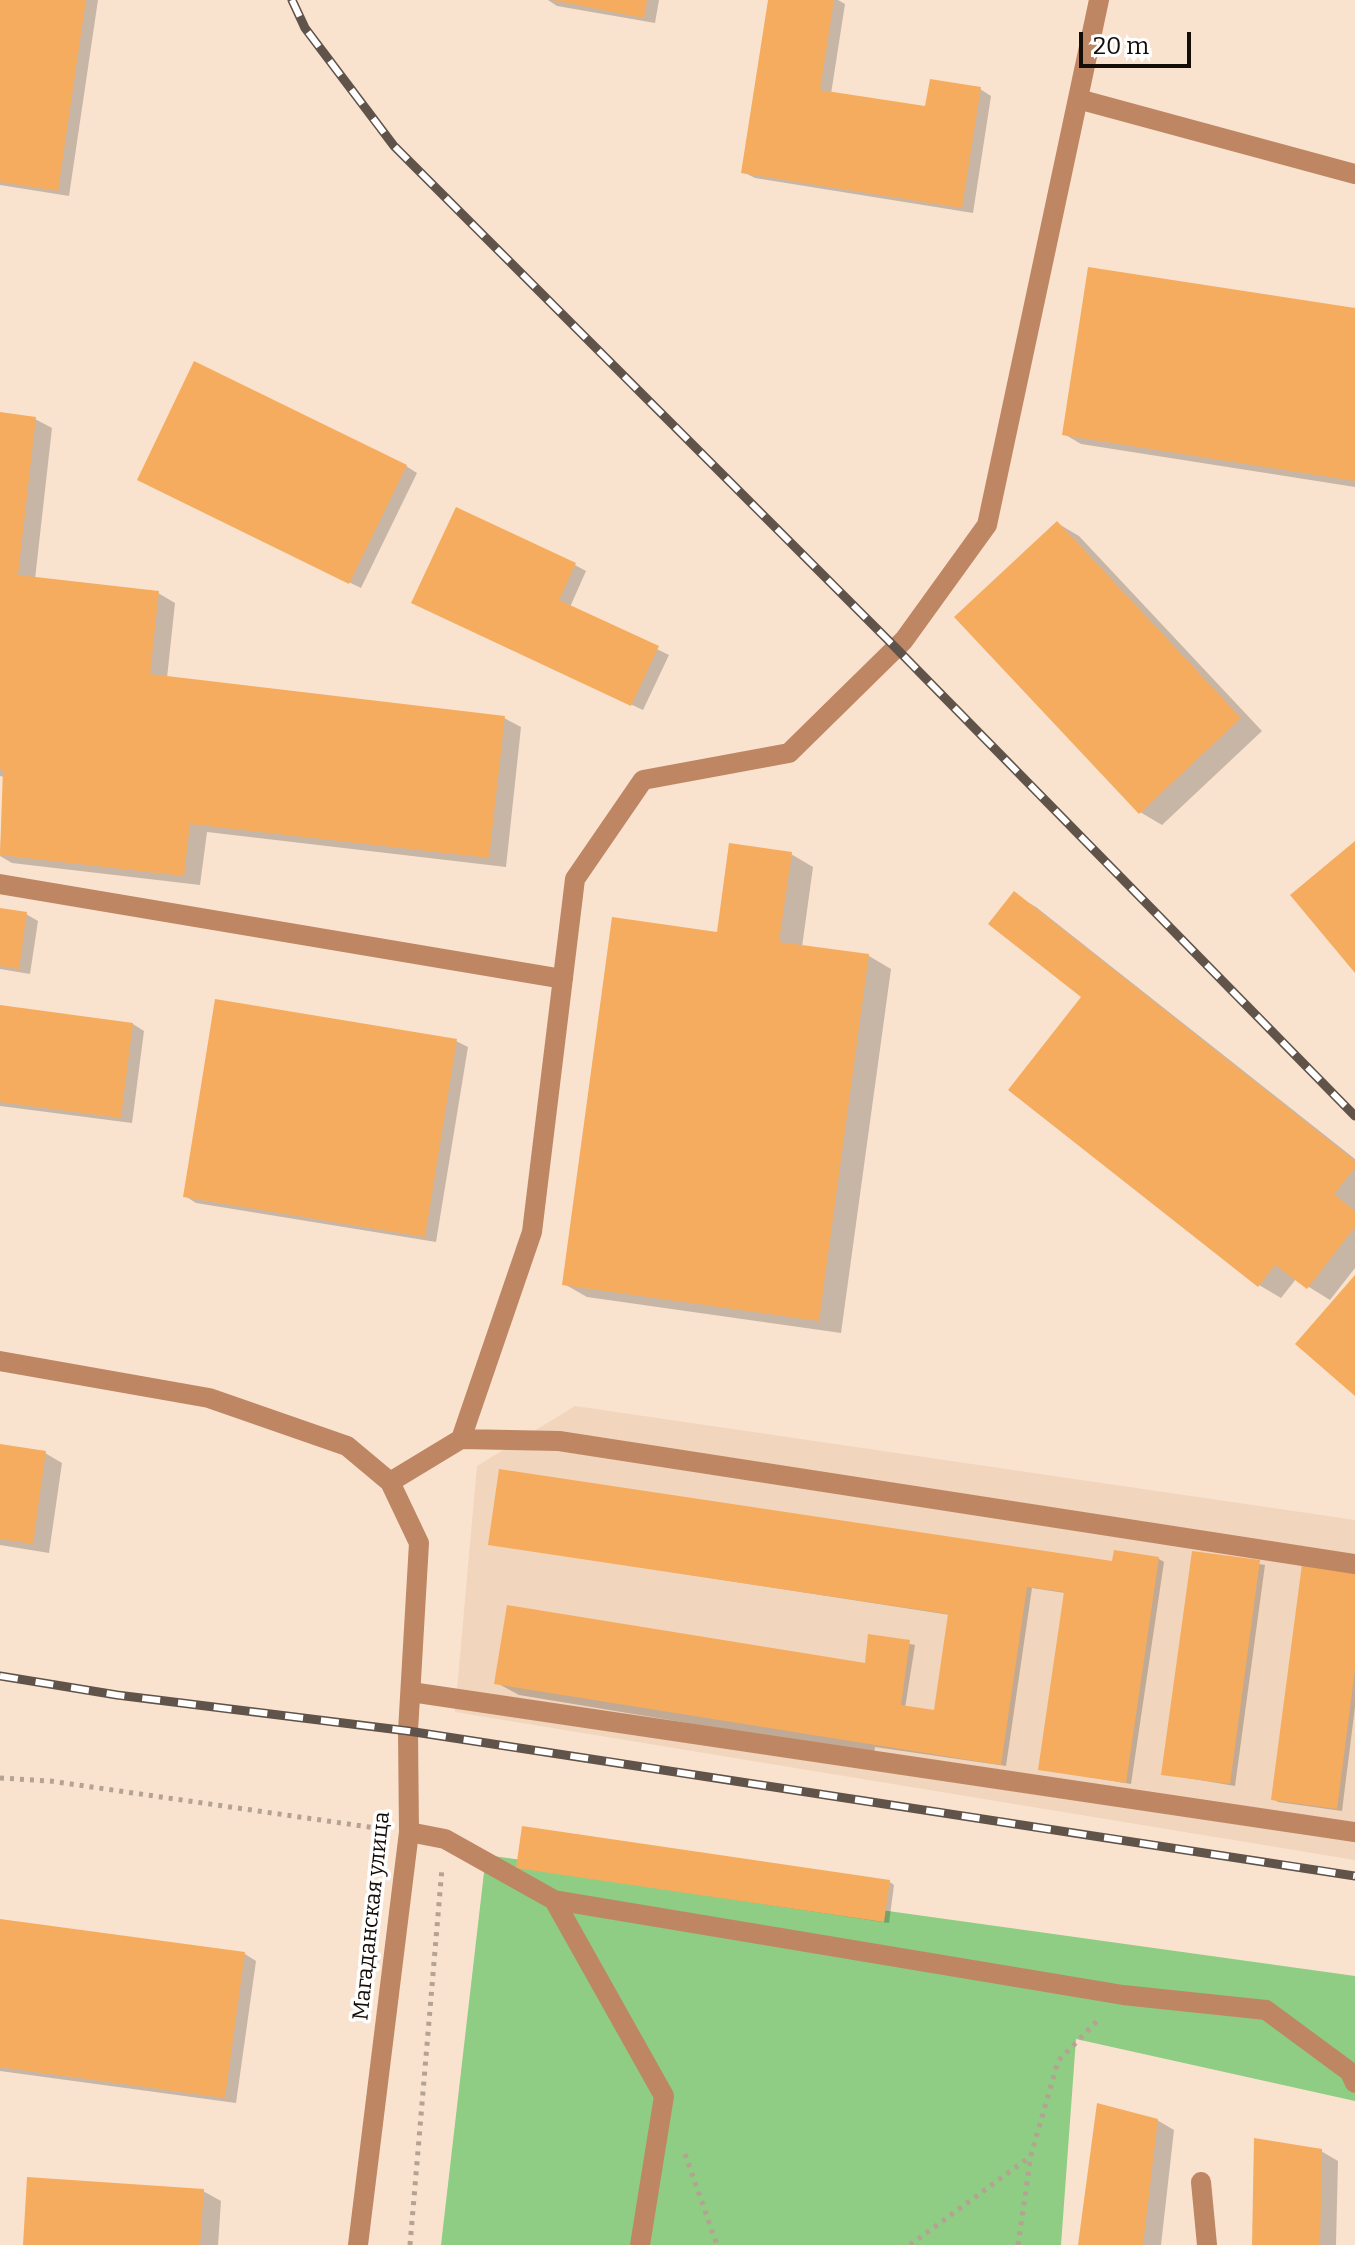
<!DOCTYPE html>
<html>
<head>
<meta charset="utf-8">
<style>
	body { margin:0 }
	#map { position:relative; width:1355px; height:2245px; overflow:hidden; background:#f9e3cf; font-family:Bitter,serif }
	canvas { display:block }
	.scale { position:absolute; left:1079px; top:32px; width:112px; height:36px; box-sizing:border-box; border:4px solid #150d07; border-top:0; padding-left:10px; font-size:24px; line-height:28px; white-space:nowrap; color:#150d07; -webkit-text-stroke:6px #fff; paint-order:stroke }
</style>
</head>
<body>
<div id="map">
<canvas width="1355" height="2245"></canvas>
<div class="scale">20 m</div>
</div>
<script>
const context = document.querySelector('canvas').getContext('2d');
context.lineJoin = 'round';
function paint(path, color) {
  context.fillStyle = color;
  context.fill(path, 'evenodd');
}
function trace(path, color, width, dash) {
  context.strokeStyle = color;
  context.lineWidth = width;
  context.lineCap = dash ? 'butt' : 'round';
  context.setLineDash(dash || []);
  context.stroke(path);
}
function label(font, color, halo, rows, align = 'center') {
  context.font = font + ' Bitter,serif';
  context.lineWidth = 7;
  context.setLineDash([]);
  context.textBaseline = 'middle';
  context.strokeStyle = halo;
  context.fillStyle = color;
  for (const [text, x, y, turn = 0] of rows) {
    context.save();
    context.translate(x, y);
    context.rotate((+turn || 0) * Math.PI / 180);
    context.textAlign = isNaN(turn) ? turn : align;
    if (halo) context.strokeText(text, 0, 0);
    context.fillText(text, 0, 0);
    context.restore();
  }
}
paint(new Path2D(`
	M575,1406l780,114v340l-900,-148 22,-246z`), '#f1d5bc');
paint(new Path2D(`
	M486,1855l869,121v125l-279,-62 -15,206h-620z`), '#8ecd83');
paint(new Path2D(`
	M0,0h98l-29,196 -69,-11z
	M548,0h111l-4,23 -98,-17z
	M770,0h68l7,4 -14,90 96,15 53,-20 11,7 -18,117 -218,-35 -12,-6z
	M1355,310v177l-274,-43 -17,-10z
	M0,415l35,4 17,9 -17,151 123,14 17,10 -8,75 337,40 17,9 -15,140 -299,-35 -7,53 -188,-22 -12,-7 4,-79 -4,-1z
	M406,466l11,7 -56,115 -211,-102z
	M1057,523l22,13 183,195 -100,94 -22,-13z
	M575,565l11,6 -16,36 99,48 -26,55 -218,-101z
	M791,854l22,13 -11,80 67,9 22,13 -50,364 -254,-36 -23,-13 154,-350z
	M1014,894l22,13 319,252v109l-25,32 -34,-21 -15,19 -22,-13 -175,-288z
	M0,910l26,4 12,7 -8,53 -30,-5z
	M0,1007l133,17 11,7 -12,92 -132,-17z
	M456,1041l12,6 -32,195 -240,-39 -11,-7z
	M0,1446l45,7 17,10 -13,90 -49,-8z
	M490,1544l624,19 45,-4 5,3 -33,222 -91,-15 25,-176 -33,-5 -26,178 -131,-19 -1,7 -355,-59 -22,-12 369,-18 4,-29 45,9 -10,63 31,4 14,-97z
	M1194,1553l71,12 -30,221 -71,-12z
	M1355,1573v134l-13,104 -64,-9 -5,-3z
	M518,1867l372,15 4,3 -5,38z
	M0,1927l245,27 11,7 -20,142 -236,-32z
	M1157,2120l17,10 -13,115h-81z
	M1321,2151l17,10 -2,84h-82z
	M203,2191l18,10 -3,44h-193z`), '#0003');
paint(new Path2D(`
	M0,0h86l-28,191 -58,-9z
	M552,0h95l-3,18z
	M768,0h66l-14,90 105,16 5,-27 51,8 -19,121 -221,-35z
	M1088,267l267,41v173l-293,-46z
	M194,361l213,104 -58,119 -212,-104z
	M0,412l36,5 -18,158 141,16 -9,83 355,42 -16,142 -299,-34 -6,52 -184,-21 3,-85h-3z
	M456,507l120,56 -17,37 100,46 -28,60 -220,-103z
	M1057,521l184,197 -102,96 -185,-197z
	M1355,841v132l-65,-78z
	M729,843l63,9 -13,90 90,12 -50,367 -257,-36 50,-368 105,15z
	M1014,891l341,270v7l-21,26 21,17v16l-48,62 -32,-24 -17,22 -250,-197 73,-93 -93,-73z
	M0,908l27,4 -8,57 -19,-3z
	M215,999l242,40 -32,198 -242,-40z
	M0,1005l133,18 -12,95 -121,-16z
	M1355,1275v121l-60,-52z
	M0,1444l46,7 -13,93 -33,-5z
	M499,1469l613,92 2,-11 45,7 -33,226 -88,-13 26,-178 -37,-5 -26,178 -507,-81 13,-79 358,58 3,-29 42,6 -9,65 33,5 14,-96 -460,-69z
	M1192,1551l68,9 -30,224 -69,-9z
	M1302,1564l53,7v98l-18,140 -66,-9z
	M522,1826l368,54 -6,42 -368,-54z
	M0,1919l245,33 -20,146 -225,-31z
	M1097,2103l61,16 -15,126h-65z
	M1254,2138l68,11 -2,96h-68z
	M27,2177l177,12 -4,56h-177z`), '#f6ac5e');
trace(new Path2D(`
	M0,1778l50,3 333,48
	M685,2154l32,91
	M410,2245l32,-377
	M910,2245l121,-89
	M1018,2245l13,-90 27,-94 42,-43`), '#b4a292', 5, [4, 6]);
trace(new Path2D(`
	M1078,99l277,75
	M0,884l563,95
	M461,1439l71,-207 43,-353 68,-99 146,-27 115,-113 83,-115 112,-525
	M390,1482l71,-43 98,2 796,123
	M411,1692l944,140
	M409,1832l36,7 109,61 569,95 143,15 84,62 5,11
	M554,1900l110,196 -24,149
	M1201,2182l6,63`), '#bf8664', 20);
trace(new Path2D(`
	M0,1361l209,37 138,48 43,36 29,61 -11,188 1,101 -51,413`), '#bf8664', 20);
const rail = new Path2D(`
	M292,0l13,28 89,118 494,494 467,476
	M0,1676l117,19 291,36 947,145`);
trace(rail, '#605349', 9);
trace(rail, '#fff', 6, [18]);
label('22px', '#150d07', '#fff', [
	["Магаданская улица",372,1916,-84]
]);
</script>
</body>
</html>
